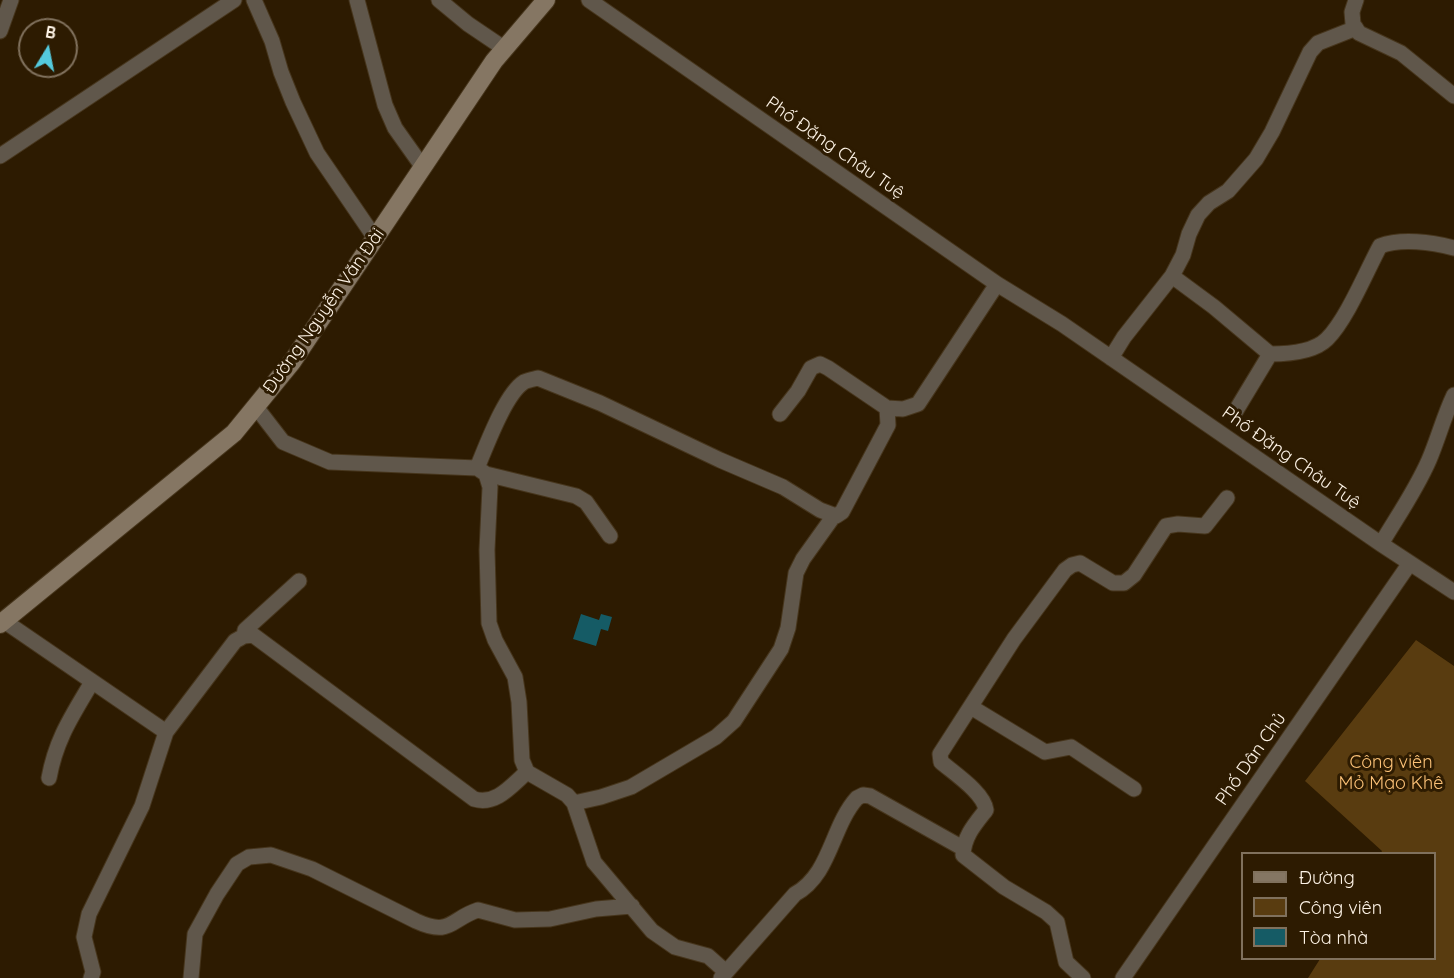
<!DOCTYPE html>
<html>
<head>
<meta charset="utf-8">
<style>
	body { margin:0 }
	#map { position:relative; width:1454px; height:978px; overflow:hidden; background:#2d1b01; font-family:Quicksand,sans-serif }
	canvas { display:block }
	.legend { position:absolute; left:1241px; top:852px; width:195px; height:108px; box-sizing:border-box; background:#2d1b01; border:2px solid #80715d; margin:0; padding:8px 10px; list-style:none; font-size:18px; color:#fdf3e6 }
	.legend li { display:flex; align-items:center; gap:12px; height:30px }
	.legend b { width:30px; border:2px solid #80715d }
	.north { position:absolute; left:18px; top:18px; width:60px; height:60px; box-sizing:border-box; background:#2d1b01; border:2px solid #80715d; border-radius:50%; rotate:10deg; font-size:16px; font-weight:700; line-height:24px; text-align:center; color:#fdf3e6 }
	.north::after { content:''; display:block; margin:auto; width:21px; height:27px; background:#54cadd; clip-path:polygon(50% 0,100% 100%,50% 72%,0 100%) }
</style>
</head>
<body>
<div id="map">
<canvas width="1454" height="978"></canvas>
<ul class="legend">
<li><b style="height:8px;background:#857663"></b>Đường</li>
<li><b style="height:16px;background:#593c10"></b>Công viên</li>
<li><b style="height:16px;background:#155b65"></b>Tòa nhà</li>
</ul>
<div class="north">B</div>
</div>
<script>
const context = document.querySelector('canvas').getContext('2d');
context.lineJoin = 'round';
function paint(path, color) {
  context.fillStyle = color;
  context.fill(path, 'evenodd');
}
function trace(path, color, width, dash) {
  context.strokeStyle = color;
  context.lineWidth = width;
  context.lineCap = dash ? 'butt' : 'round';
  context.setLineDash(dash || []);
  context.stroke(path);
}
function label(font, color, halo, rows, align = 'center') {
  context.font = font + ' Quicksand,sans-serif';
  context.lineWidth = 6;
  context.setLineDash([]);
  context.textBaseline = 'middle';
  context.strokeStyle = halo;
  context.fillStyle = color;
  for (const [text, x, y, turn = 0] of rows) {
    context.save();
    context.translate(x, y);
    context.rotate((+turn || 0) * Math.PI / 180);
    context.textAlign = isNaN(turn) ? turn : align;
    if (halo) context.strokeText(text, 0, 0);
    context.fillText(text, 0, 0);
    context.restore();
  }
}
paint(new Path2D(`
	M1416,640l38,26v312h-146l12,-19 114,-1v-104l-53,-1 1,-2 -77,-70z`), '#593c10');
paint(new Path2D(`
	M581,614l18,6 2,-6 11,3 -4,14 -7,-2 -5,17 -23,-7z`), '#155b65');
const street = new Path2D(`
	M254,0l18,41 9,31 12,30 24,51 58,85
	M357,0l28,105 10,23 27,38
	M439,0l29,24 37,25
	M589,0l408,284 65,40 319,220 73,48
	M1356,0l-4,12 1,12 6,9 42,20 53,43
	M1356,28l-38,15 -8,9 -38,80 -16,27 -28,32 -19,12 -11,12 -9,19 -6,21 -11,21 42,31 56,47c18,0 44,-2 57,-15 20,-20 39,-67 53,-93 21,-8 52,-4 74,2
	M0,31l11,-31
	M0,156l234,-156
	M1111,358l13,-21 48,-61
	M256,407l27,35 47,20 147,6 9,6 4,13 -3,63 2,73 6,17 20,37 4,25 3,58 5,12 40,23 7,8 20,59 58,69 23,16 33,9 18,16
	M887,408l16,1 15,-5 79,-120
	M1235,412l35,-58
	M477,468c9,-21 28,-74 47,-86 4,-2 10,-3 14,-4l62,25 120,57 63,27 37,23 16,6 6,-4 46,-87 -1,-17 -59,-40 -8,-4 -9,4 -13,23 -18,23
	M486,474l90,22 10,6 24,34
	M1381,544c16,-27 35,-54 48,-84 9,-21 15,-44 25,-65
	M4,621l162,111 69,-91 9,-5 9,-1 221,164c22,7 38,-14 53,-27
	M244,636l1,-6 54,-49
	M971,707l74,45 26,-5 63,42
	M49,778c7,-39 23,-62 43,-96
	M574,803l27,-6 30,-10 85,-50 18,-16 47,-72 7,-21 8,-55 7,-14 30,-42 3,-1
	M91,978l2,-6 -9,-35 5,-23 53,-108 24,-74
	M191,978l4,-44 22,-40 20,-30 12,-7 22,-2 41,14 104,52c35,16 34,-2 62,-11l37,10 35,-1 46,-10 36,-3
	M721,978l74,-84c36,-20 36,-67 62,-96l6,-3 7,1 89,50 5,1
	M1083,978l-17,-16 -9,-40 -11,-10 -42,-25 -41,-32c1,-19 12,-31 23,-45 -2,-17 -31,-36 -45,-48l-1,-8 74,-115 51,-69 7,-5 8,-2 33,20h11l10,-8 32,-49 12,-2 27,2 22,-28
	M1123,978l287,-415`);
const secondary = new Path2D(`
	M0,624l234,-191 58,-71 202,-301 52,-61`);
trace(street, '#46351c', 17);
trace(secondary, '#46351c', 20);
trace(street, '#60574b', 15);
trace(secondary, '#857663', 18);
label('18px', '#fdf3e6', '#2d1b01', [
	["Phố Đặng Châu Tuệ",835,148,35],
	["Đường Nguyễn Văn Đài",324,311,-55],
	["Phố Đặng Châu Tuệ",1291,458,35],
	["Phố Dân Chủ",1251,759,-55]
]);
label('18px', '#fac076', '#2d1b01', [
	["Công viên",1391,763],
	["Mỏ Mạo Khê",1391,784]
]);
</script>
</body>
</html>
